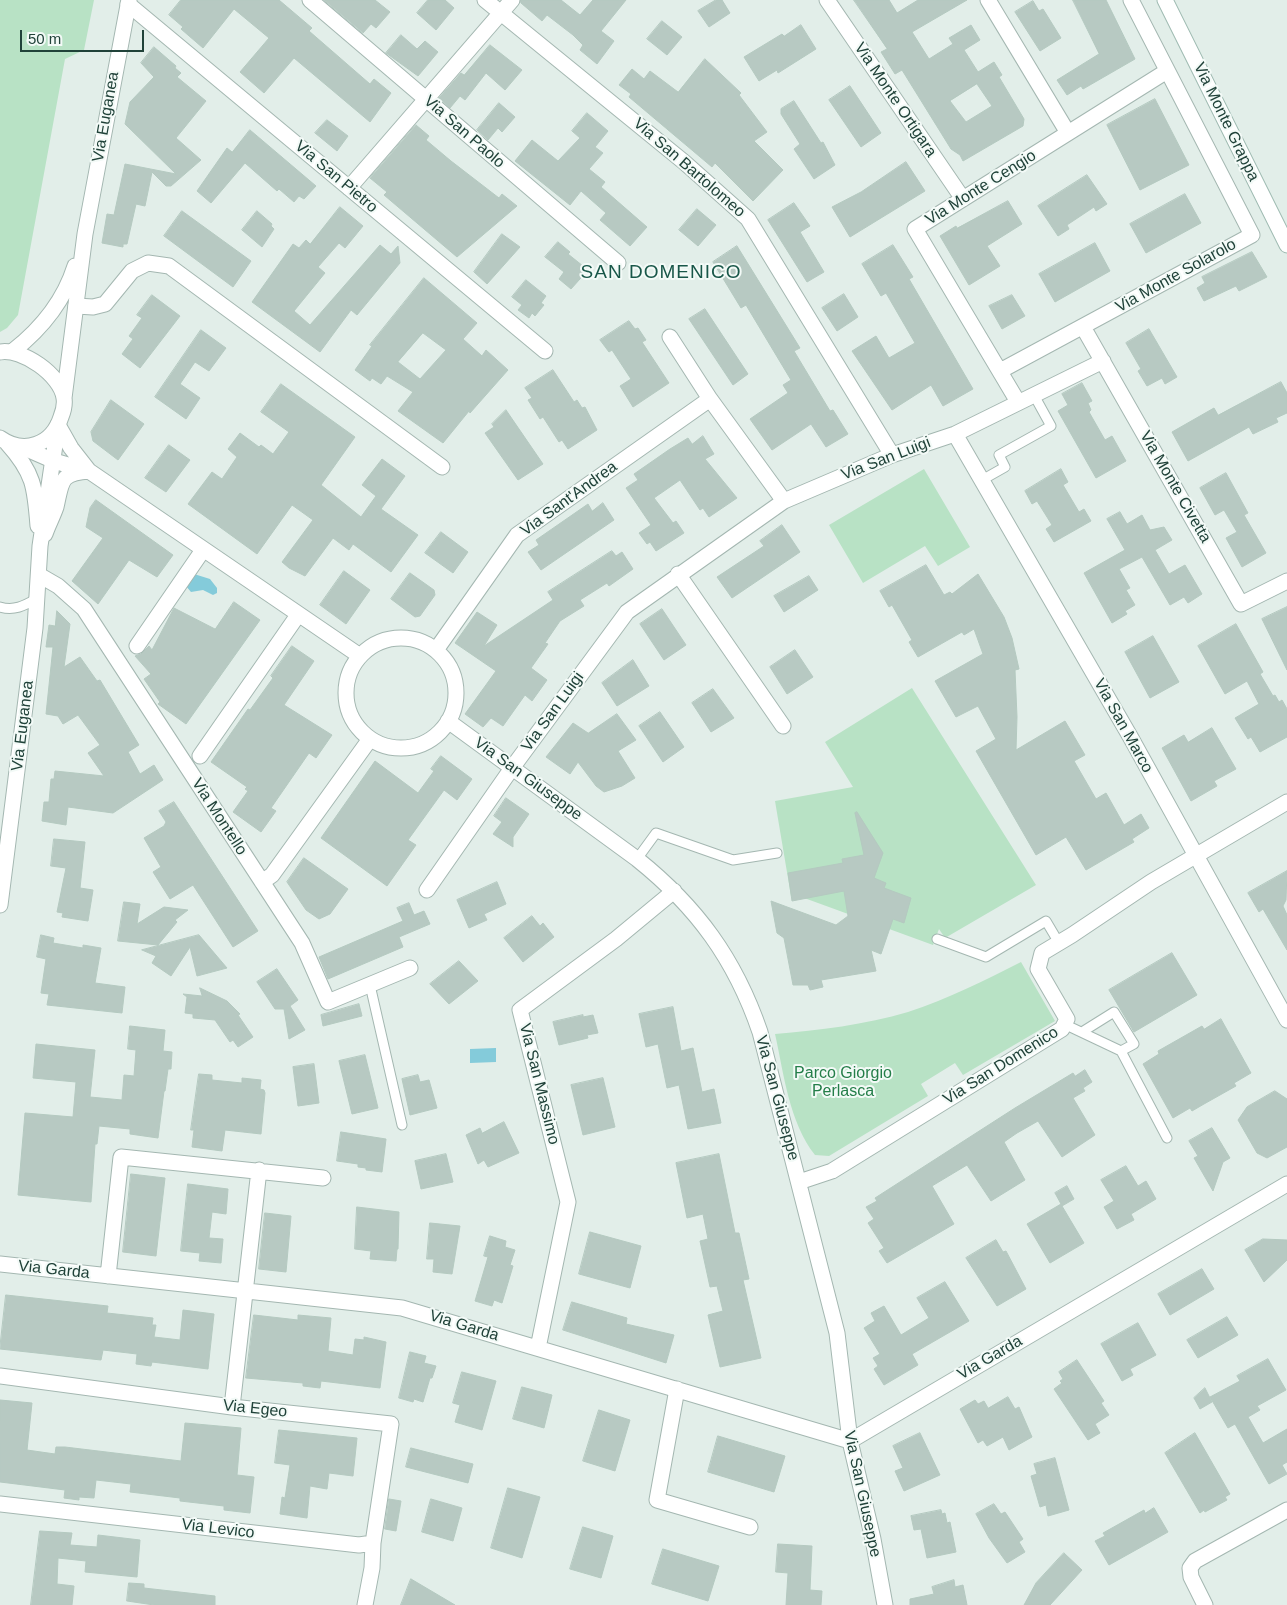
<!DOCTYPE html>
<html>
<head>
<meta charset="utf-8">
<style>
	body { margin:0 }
	#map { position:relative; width:1287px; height:1605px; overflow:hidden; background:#e2eee9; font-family:Arial,sans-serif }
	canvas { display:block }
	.scale { position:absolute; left:20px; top:30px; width:124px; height:22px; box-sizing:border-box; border:2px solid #204239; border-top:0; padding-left:6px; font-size:15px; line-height:18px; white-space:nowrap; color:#204239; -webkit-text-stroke:4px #f3faf7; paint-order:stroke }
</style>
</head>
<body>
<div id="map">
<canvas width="1287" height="1605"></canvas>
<div class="scale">50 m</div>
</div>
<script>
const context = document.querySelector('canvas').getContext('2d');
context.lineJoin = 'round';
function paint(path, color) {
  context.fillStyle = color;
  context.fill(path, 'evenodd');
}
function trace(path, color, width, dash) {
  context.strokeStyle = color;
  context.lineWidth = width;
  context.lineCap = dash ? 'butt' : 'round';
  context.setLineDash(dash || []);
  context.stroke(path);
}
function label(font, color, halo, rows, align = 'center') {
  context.font = font + ' Arial,sans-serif';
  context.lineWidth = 4;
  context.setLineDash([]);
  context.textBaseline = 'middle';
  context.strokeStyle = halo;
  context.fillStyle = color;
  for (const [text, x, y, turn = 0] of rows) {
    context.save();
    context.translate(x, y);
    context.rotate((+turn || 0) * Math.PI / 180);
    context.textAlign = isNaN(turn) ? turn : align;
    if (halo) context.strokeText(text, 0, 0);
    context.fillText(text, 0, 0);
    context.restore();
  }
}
paint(new Path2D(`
	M0,0h94l-10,50 -19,9 -47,256 -11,13 -7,4z
	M924,469l46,78 -32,19 -13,-20 -62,37 -34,-58z
	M912,688l124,197 -91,53 -6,-9 -6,16 -126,-46 -16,-3 -16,-95 78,-14 -28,-45z
	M1021,962l34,59 -92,54 -8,-12 -34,21 7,12 -99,60 -14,-1c-26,-33 -31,-81 -40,-121 44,-4 90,-9 133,-22 39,-13 76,-31 113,-50z`), '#b8e2c5');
paint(new Path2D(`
	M194,574l16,5 7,9v5l-4,2 -10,-5 -12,2 -6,-7z
	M496,1048v14l-26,1v-14z`), '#84cbda');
const building = new Path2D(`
	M181,0h98l33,28 -3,3 61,53 4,-5 17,14 -21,29 -76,-64 -30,35 -24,-21 29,-34 -35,-29 -31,39 -22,-19 2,-2 -14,-12z
	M324,0h51l15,12 -14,16 -5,-4 -8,9z
	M428,0h17l9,8 -18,22 -19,-17z
	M521,0h40l19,15 13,-15h33l-25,31 13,10 -17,23 -17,-14 3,-5 -10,-10 -26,-20 -5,6 -21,-18z
	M716,0h6l8,13 -21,14 -11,-16z
	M854,0h35l8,13 21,-13h49l-55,32 17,27 24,-15 -4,-6 22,-13 9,15 -16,10 14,22 16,-10 8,13 -3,2 25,42 -1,7 -60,35 -3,-6 -9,-6 -49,-79 -7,4 -14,-22 6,-3zM977,84l15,22 -26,16 -16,-21z
	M1073,0h33l29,59 -52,30 -2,-3 -14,9 -10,-15 42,-26z
	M1033,1l6,10 4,-2 18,29 -21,13 -25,-39z
	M662,21l20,16 -15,18 -20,-16z
	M801,25l15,24 -38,24 -1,-3 -18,11 -15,-24 38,-23 2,2z
	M401,35l16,14 8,-8 13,11 -20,24 -32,-23z
	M490,45l32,25 -17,20 -19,-17 -21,27 -5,-4 -10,12 -11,-10 22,-25 3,2z
	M154,47l22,19 -1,2 6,5 -4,4 29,24 -30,37 25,22 -30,26h-5l-14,-14 -7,34 -9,-2 -9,40h-4v3l-21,-4 5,-29 7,1 11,-51 51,10 -51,-50 5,-22 24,-25 -13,-14z
	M705,59l36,34 -2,2 28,37 -13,9 29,29 -30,31 -38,-38 -3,4 -83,-70 2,-3 -12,-9 13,-16 12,10 6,-8 28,21z
	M850,86l31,47 -20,14 -32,-47z
	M1155,99l34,66 -49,25 -33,-65z
	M794,101l27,42 2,-1 12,23 -21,14 -20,-30 6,-5 -19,-30v-5z
	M499,103l16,14 -13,15 -4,-4 -10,12 -11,-10z
	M587,113l21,18 -13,16 8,6 -14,16 16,13 -4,5 46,40 -17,19 -30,-26 6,-7 -25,-22 -11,14 -55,-44 17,-21 26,21 22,-23 -8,-7z
	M327,120l21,16 -11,15 -22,-18z
	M416,125l13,11 -3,4 25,21 48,37 3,-4 15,12 -60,51 -73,-62 3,-3 -17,-14z
	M250,130l66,56 -12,13 -5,-3 -5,6 -15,-13 -2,2 -32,-28 -34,40 -14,-12 30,-43 5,4z
	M906,162l19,29 -75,46 -18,-30 29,-15z
	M1087,175l20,29 -11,7 -2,-4 -27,18 2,4 -11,7 -20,-30z
	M1185,194l16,29 -55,30 -16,-29z
	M1008,201l14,23 -35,22 13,20 -31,19 -29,-49 16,-10 1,2z
	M794,203l16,23 -10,6 24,40 -17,10 -39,-62z
	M340,207l23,19 -18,22 -6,-5 -21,24 7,6 -31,38 16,14 70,-80 11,9 7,-8 2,17 -43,52 -6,-5 -31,42 -68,-50 41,-58 6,4 7,-8 4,4z
	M697,209l19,16 -18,21 -19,-16z
	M182,211l69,50 -18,26 -69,-51z
	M257,211l15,13 -1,2 3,3 -12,18 -20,-17z
	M502,234l18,13 -33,37 -13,-12z
	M558,242l12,10 -2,2 20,16 -17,19 -12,-10 5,-7 -19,-15z
	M1095,243l15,28 -55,31 -16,-28z
	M893,245l20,32 -4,2 64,110 -30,17 -12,-21 -39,25 -40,-59 24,-15 13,22 26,-15 -29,-50 -5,3 -19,-32z
	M737,246l63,102 -6,3 36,60 3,-1 15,24 -22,13 -15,-23 -39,26 -22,-31 38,-26 -5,-8 8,-5 -45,-75 -5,3 -28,-46z
	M1252,252l15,25 -28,14 -3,-5 -32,15 -7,-13 8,-5 -3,-6z
	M424,278l53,45 -14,16 19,17 4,-6 22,20 -38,43 -1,-2 -26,32 -45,-32 15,-19 -26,-16 -6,8 -9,-6 -2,3 -15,-11 17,-24 -2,-1zM423,333l23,17 -26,29 -22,-17z
	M526,280l20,16 -5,7 3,2 -9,11 -3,-3 -3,5 -11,-8 4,-5 -10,-8z
	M844,294l14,23 -21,14 -15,-23z
	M152,295l28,21 -40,52 -18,-14 11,-15 -4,-3 13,-18 -5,-3z
	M1012,295l13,21 -23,13 -13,-23z
	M705,309l43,65 -15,11 -44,-66z
	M629,321l6,8 3,-1 8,12 -4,2 27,41 -36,24 -13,-21 11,-7 -19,-29 -3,2 -9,-12z
	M1149,329l28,48 -12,7 -3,-6 -15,8 -9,-15 3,-2 -15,-26z
	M201,330l25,18 -17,23 -14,-9 -15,22 20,14 -14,21 -31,-22z
	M553,370l21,32 3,-2 5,8 3,-1 12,23 -29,19 -6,-9 -3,2 -16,-25 -3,2 -12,-19 4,-2 -7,-10z
	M1281,382l6,11v20l-11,5 2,4 -25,12 -4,-7 -61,34 -16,-29 42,-24 4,7z
	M1082,383l10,18 -4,2 3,7 -2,2 16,28 7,-4 14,25 -30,17 -38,-67 10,-6 -6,-11z
	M281,384l74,53 -34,48 40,32 15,-21 -14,-11 20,-26 23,17 -24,33 37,26 -27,37 -38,-28 -4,6 -16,-12 -28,38 -16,-8 -7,-6 31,-42 -21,-15 -35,49 -69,-50 24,-32 10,7 15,-22 -9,-8 12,-16 19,14 2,-2 12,9 16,-22 -28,-20z
	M111,400l33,24 -26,36 -25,-19 -2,-9z
	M506,410l37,54 -25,16 -33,-47 9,-6 -2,-3z
	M703,436l11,18 -9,5 32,39 -28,19 -6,-9 -3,2 -20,-30 -26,18 19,25 3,-2 8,12 -28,18 -6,-9 -3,2 -8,-11 12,-8 -25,-37 12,-8 -4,-6 36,-25 18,-11 4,6z
	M169,445l21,15 -24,32 -21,-14z
	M1061,469l7,13 -5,3 16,27 5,-3 7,12 -37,21 -8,-13 6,-4 -15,-24 -5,3 -7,-13z
	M1226,473l22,40 -4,2 22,38 -24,14 -16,-29 11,-6 -13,-22 -9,5 -15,-27z
	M96,500l77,55 -16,22 -28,-17 -31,44 -26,-23 31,-43 -17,-11 4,-19z
	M603,503l11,17 -73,50 -13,-18 11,-7 -3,-5 52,-36 4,7z
	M1120,512l7,12 15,-9 8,15 14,-3 8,13 -17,10 14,24 16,-9 17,29 -14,9 -4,-6 -14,8 -28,-48 -23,12 11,19 -4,2 9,15 -10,6 2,3 -15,9 -28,-50 41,-23 -18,-31z
	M782,525l18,27 -68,46 -15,-21 47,-31 -4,-5z
	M441,532l27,20 -15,21 -28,-20z
	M612,551l4,5 6,-4 11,17 -24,17 -2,-3 -27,17 4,6 -24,15 -15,22 3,1 -17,24 16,12 -15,21 -7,-6 -22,31 -12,-8 -8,9 -18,-13 31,-43 -41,-28 22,-31 20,13 -13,21 69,-46 -5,-8z
	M926,565l18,30 6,-3 2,2 26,-20 26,43 8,21 7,31 -4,1 2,47 -1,33 49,-29 20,34 -11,6 22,38 10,-6 18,32 17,-11 8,14 -17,11 2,3 -48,28 -20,-33 -30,18 -60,-104 20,-12 -18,-33 -22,11 -21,-36 48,-27 -9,-25 -10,6 -2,-3 -44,25 -9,-15 3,-2 -20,-35 -3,2 -9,-16z
	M344,571l26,19 -24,34 -26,-19z
	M410,573l24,17 1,5 -15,21 -5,1 -24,-18z
	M809,576l9,14 -34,22 -10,-16z
	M234,602l26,18 -74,104 -28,-20 2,-2 -16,-23 7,-5 -16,-18 6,-2 8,-8 3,4 22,-42 41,21z
	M1287,607v63l-25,-51z
	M662,609l24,36 -22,15 -24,-36z
	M57,611l13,13 -6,43 16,-10 17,24 3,-1 39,65 -11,7 12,22 14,-9 9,15 -50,33 -45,-6 -2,18 -24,-4 2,-19h5l2,-23h3l1,-8 49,5 -16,-23 12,-8 -22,-30 -15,9 -5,-8 -12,-2 7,-67h-7l3,-22 6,1z
	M1236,624l27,48 -3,2 13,22 2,-1 4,7 3,-2 5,9v28l-27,15 -9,-15 -3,2 -13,-21 24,-14 -12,-23 -22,13 -27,-48z
	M1153,636l26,46 -29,16 -25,-46z
	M292,646l22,15 -30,44 48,30 -16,23 -7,-5 -38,55 5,3 -15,21 -28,-20 15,-21 -3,-2 2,-2 -36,-25 37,-53 2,1 23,-32 -2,-2z
	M795,650l18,27 -26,17 -17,-27z
	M633,660l16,26 -32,20 -15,-23z
	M713,689l21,29 -23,14 -19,-29z
	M660,712l24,35 -21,15 -24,-36z
	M617,714l19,26 -18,11 17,27 -13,8 -18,6 -8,-6 -18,-24 -8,12 -24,-17 27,-34 15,10z
	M1212,728l24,41 -22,12 3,5 -26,15 -29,-53 22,-13 4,7z
	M441,756l31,23 -15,21 -13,-10 -36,50 8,5 -29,41 -66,-48 54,-77 43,32 16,-22 -3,-2z
	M506,798l23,16 -16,23v10l-20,-13 9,-12 -8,-6z
	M174,802l84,129 -25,16 -40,-62 -23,14 -17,-27 8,-5 -17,-29 20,-12 2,-4 -7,-11z
	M857,812l26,41 -9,25 12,5 -2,5 27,10 -7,25 -11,-4 -12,35 -10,-4 5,21 -55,9 2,7 -13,3 -2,-5h-15l-9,-47 -7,-5 -6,-32 65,24 12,-9 -4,-25 -52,10 -4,-28 55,-10 -1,-4 22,-4 -9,-42z
	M54,839l31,3 -5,46 13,2 -5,31 -26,-4 1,-4 -6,-1 9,-44 -15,-2z
	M304,858l44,31 -18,25 -11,5 -13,-9 -19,-28z
	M1287,871l-1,29 -3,6 4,9v35l-24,-41 -4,3 -11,-19z
	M497,882l9,22 -22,10 3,6 -18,8 -12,-28z
	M124,902l16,2 -3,20 27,-17 24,3 -13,10 2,2 -19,23 -40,-4z
	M409,903l5,12 10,-4 6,13 -31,13 4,10 -75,32 -9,-22 84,-36 -6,-13z
	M532,916l8,10 3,-3 11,14 -31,25 -19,-24z
	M41,935l13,3 -1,5 30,5v-3l18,3 -6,35 30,4 -3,26 -75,-8 2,-11 -8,-1 5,-34 -9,-2z
	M199,935l28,33 -30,8 -7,-29 -19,29 -19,-13 4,-7 -14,-6z
	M1172,953l25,42 -63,37 -25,-42z
	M459,961l19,20 -29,23 -19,-20z
	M277,969l21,31 -8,6 15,24 -16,9 -5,-30h-9l-18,-27z
	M200,988l27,13 13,13 -2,1 15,22 -15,10 -5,-7 -3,2 -15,-22 -22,-2v-4l-8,-1 2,-16 -4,-3 19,2z
	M359,1004l3,12 -39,10 -2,-11z
	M673,1007l8,44 12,-3 9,44 12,-3 7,34 -33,6 -9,-44 -12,3 -9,-44 -12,3 -7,-33z
	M583,1015v2l10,-2 5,18 -11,2 1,3 -29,7 -6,-23z
	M1221,1019l30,54 -17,10 2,3 -32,18 -12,7 -2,-3 -17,10 -30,-54 16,-10 -1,-3 44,-25 2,3z
	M130,1026l35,4 -2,21 9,1 -1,17h-3l-3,22h-1l-6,47 -28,-4v-5l-31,-3 -2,18h-2l-4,58 -73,-7 7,-82 48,4 3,-35 -43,-4 3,-34 59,6 -5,47 32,3 2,-25 10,1 2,-26 -8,-1z
	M365,1055l13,53 -26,6 -13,-53z
	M314,1064l5,39 -21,3 -5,-39z
	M1085,1070l7,12 -9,6 2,3 -12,7 22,37 -33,22 -24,-36 -21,12 -13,9 21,38 -34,21 -24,-36 -35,21 22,38 -67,39 -8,-12 5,-3 -16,-25 6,-4 -8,-12 11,-6 -2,-3 140,-90 58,-35 2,3z
	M199,1074l13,1v5l30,3v-5l19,2 -1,9 4,1 1,3 -4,41 -36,-4 -3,21 -30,-4 2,-17h-3z
	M418,1075l2,7 9,-2 8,28 -27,7 -8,-36z
	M603,1078l12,49 -32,8 -12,-50z
	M1275,1091l12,8v48l-20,11 -10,-5 -19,-33 9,-13z
	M504,1122l15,31 -31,14 -4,-7 -6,4 -12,-29 14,-7 2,5z
	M1212,1128l18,30 -7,4 -10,29 -19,-33 4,-2 -9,-15z
	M341,1132l45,7 -4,33 -16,-2v-2l-8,-1v-3l-21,-3z
	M446,1154l7,28 -32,7 -6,-28z
	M719,1154l16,79h4l10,46 -6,1 18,78 -41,9 -12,-52 15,-4 -6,-25 -7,1 -10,-46 8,-2 -5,-25 -16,4 -11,-55z
	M1126,1166l12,20 8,-5 10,18 -25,15 3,6 -17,9 -13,-22 10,-6 -13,-21z
	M131,1174l34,4 -9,78 -33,-4z
	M188,1184l40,5 -2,25 -14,-2 -3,26 14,1 -2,24 -22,-2 1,-8 -19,-2z
	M1067,1186l7,13 -12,7 22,37 -34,20 -23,-39 34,-20 -6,-11z
	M357,1207l42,5 -1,37h-1l-1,12 -26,-2 1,-8 -16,-2z
	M265,1213l26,3 -5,56 -27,-3z
	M430,1223l30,3 -8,48 -19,-2 1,-13h-7z
	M590,1232l51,14 -11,42 -51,-14z
	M490,1236l16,5 -1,6 10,3 -5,15 3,1 -11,37 -8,-3 -2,6 -17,-5 13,-44 -4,-1z
	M1263,1239l24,1v20l-23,22 -19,-32z
	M996,1240l7,12 3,-1 20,38 -29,17 -31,-48z
	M1202,1269l12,20 -44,26 -12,-21z
	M945,1282l24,39 -57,33 6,11 -34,20 -10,-16 4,-3 -5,-8 7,-4 -16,-26 11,-7 -4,-8 13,-7 17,29 28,-17 -12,-20z
	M6,1295l102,11 -1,7 46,5 -1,7h4l-2,12 26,3 3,-30 31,4 -6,55 -56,-7 -1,4 -15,-2 1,-10 -34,-4 -2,10 -101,-11z
	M572,1302l55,16 -1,6 48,11 -8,28 -103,-33z
	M254,1315l44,5v-5l33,3 -3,33 25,4 2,-16 9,1v-3l22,5 -6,46 -59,-7 -1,7 -17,-2v-3l-57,-5z
	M1227,1317l11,18 -40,23 -11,-18z
	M1138,1323l18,32 -26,14 3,6 -11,6 -21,-37z
	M410,1352l16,4 -2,7 12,3 -4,12h-2l-7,24 -9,-3 -1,3 -14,-4z
	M1268,1359l18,31 -29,16 3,4 -12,7 15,26 24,-14v33l-5,3 5,9 -18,10 -34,-60 -7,4 -18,-31 30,-16 -3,-5z
	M1077,1360l27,41 -3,2 8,12 -14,9 5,9 -12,7 -34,-51 8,-6 -2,-2 3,-2 -4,-7z
	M462,1372l34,9 -14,49 -27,-8 5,-17 -7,-2z
	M522,1387l30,8 -8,33 -31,-9z
	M1205,1388l7,14 -12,7 -6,-11z
	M1008,1397l7,12 4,-2 13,30 -23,13 -6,-13 -16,9 -4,-6 -5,3 -18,-34 15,-9 3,4 6,-3 4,7z
	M0,1400l32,3 -5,47 28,4 1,-7h9l116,14 4,-38 56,5 -4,47 17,2 -4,36 -26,-3v-4l-44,-5v-3l-50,-6 1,-8 -35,-4 -2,18 -15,-1v3l-15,-2 1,-8 -65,-8z
	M599,1410l31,10 -15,51 -32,-10z
	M279,1430l78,8 -4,38 -24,-3 -2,16 -17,-3 -3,32 -27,-4 2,-17 3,1 5,-33 -15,-2z
	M920,1433l20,42 -36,16 -9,-20 8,-3 -10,-22z
	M1195,1433l35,61 -5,3 2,3 -22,12 -1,-2 -4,3 -35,-60z
	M718,1436l67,20 -11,36 -66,-20z
	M411,1448l62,16 -5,19 -62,-16z
	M1055,1458l14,52 -21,6 -2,-11 -6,2 -9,-31 6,-2 -3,-10z
	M508,1488l32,9 -18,61 -31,-10z
	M389,1499l12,2 -5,30 -11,-2z
	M431,1499l31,9 -9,33 -31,-9z
	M994,1504l7,10 4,-2 18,27 -4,3 6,10 -18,11 -18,-25 -13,-24z
	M1154,1508l14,24 -59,33 -14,-24 10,-5 -2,-3 41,-23 1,3z
	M941,1510l1,4 3,-1 2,10 3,-1 6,30 -29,6 -6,-29 -7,1 -3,-14z
	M583,1527l30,9 -12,42 -31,-9z
	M40,1531l32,2 -2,12 27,2 1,-12 42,5 -3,37 -52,-5 1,-11 -28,-3 -1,26 17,2 -2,19h-41z
	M778,1544l34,2 -2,44 12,1 -1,14h-35l2,-32 -12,-1z
	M663,1549l56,17 -11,35 -56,-17z
	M1064,1553l18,17 -32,35h-26l12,-22z
	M411,1579l44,26h-54z
	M954,1580l1,7 8,-2 4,20h-57v-6l24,-5 -2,-7z
	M129,1583l15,1v4l71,8v9h-61l-27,-4z`);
paint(building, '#b7c9c2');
trace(building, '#b4c9c0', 1);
const service = new Path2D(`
	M982,480l23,-13 -6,-12 52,-29 -16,-29
	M0,607c14,4 24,-1 36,-8
	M637,859l19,-26 77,27 44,-7
	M937,939l49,18 60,-36 13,22
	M370,985l32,140
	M1064,1024l57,27 46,87
	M1082,1032l32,-20 20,32 -13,7`);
const minor = new Path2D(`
	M310,0l308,263
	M485,0l199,162 64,57 144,236
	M827,0l136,199
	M988,0l80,133
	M128,4l417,347
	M349,188l163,-188
	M76,306l17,1 12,-3 27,-33 16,-8 21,3 273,201
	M1083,327l158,277 46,-23
	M670,337l40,62 74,102
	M1000,371l252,-136 -121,-235
	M1018,402l-103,-173 252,-158
	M58,425l13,23 18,23 271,185
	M955,434l176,304 156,282
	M22,447l32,14 31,9
	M45,534c3,-9 8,-18 11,-27 6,-25 3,-34 33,-36
	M678,574l105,152
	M39,575l19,11 26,23 218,334 26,59 82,-34
	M346 693a55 55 0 1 1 110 0a55 55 0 1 1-110 0Z
	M137,646l66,-96
	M436,650l81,-115 193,-136
	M448,721l189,138c60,48 98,100 123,173l77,301 13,108 23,98 12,66
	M200,756l98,-141
	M262,882l10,-7 98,-136
	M427,890l85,-122 115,-156 157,-111 108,-46 63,-21 148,-73
	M799,1182l33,-11 230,-142 5,-10 -29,-50 4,-16 30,-18 79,-53 136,-80
	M0,1264l402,44 448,133 437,-257
	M108,1276l13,-119 202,21
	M538,1348l30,-146 -48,-192 96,-71 58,-48
	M0,1376l232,31 159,17 -18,119
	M677,1389l-20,111 93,27
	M232,1407l27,-237
	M0,1504l359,41 14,-2 -1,25 -7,37
	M1205,1605l-14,-28 -1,-9 5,-7 92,-51`);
const tertiary = new Path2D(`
	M13,351c28,-22 51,-50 62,-85
	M0,352c22,-4 61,23 64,46 1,6 -1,14 -3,19 -9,28 -37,38 -61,21
	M64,398l21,-164 44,-234
	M7,443c27,30 28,44 31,83
	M0,905l35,-277 5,-82 18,-121`);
const secondary = new Path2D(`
	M1165,0l122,245`);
trace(service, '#a4b7b1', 11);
trace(minor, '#a4b7b1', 17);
trace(tertiary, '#a4b7b1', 17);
trace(secondary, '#9fbbb2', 17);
trace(service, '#fff', 9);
trace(minor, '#fff', 15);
trace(tertiary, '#fff', 15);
trace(secondary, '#fff', 15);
label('16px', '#204239', '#f3faf7', [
	["Via Monte Ortigara",895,100,56],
	["Via Euganea",106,117,-80],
	["Via Monte Grappa",1226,122,64],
	["Via San Paolo",464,132,41],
	["Via San Bartolomeo",689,168,41],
	["Via San Pietro",336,177,40],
	["Via Monte Cengio",981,188,-32],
	["Via Monte Solarolo",1176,276,-29],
	["Via San Luigi",886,459,-21],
	["Via Monte Civetta",1175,487,60],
	["Via Sant'Andrea",569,499,-36],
	["Via San Luigi",553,712,-54],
	["Via Euganea",23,726,-83],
	["Via San Marco",1123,726,61],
	["Via San Giuseppe",528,779,36],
	["Via Montello",219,817,57],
	["Via San Domenico",1001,1066,-32],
	["Via San Massimo",539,1084,76],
	["Via San Giuseppe",777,1098,75],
	["Via Garda",54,1270,6],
	["Via Garda",464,1326,17],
	["Via Garda",990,1358,-30],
	["Via Egeo",255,1409,6],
	["Via San Giuseppe",862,1494,78],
	["Via Levico",218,1529,7]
]);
label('16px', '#247e49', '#f3faf7', [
	["Parco Giorgio",843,1074],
	["Perlasca",843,1092]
]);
context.letterSpacing = '1px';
label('19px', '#195749', '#f3faf7', [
	["SAN DOMENICO",661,273]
]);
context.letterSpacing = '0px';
</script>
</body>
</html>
